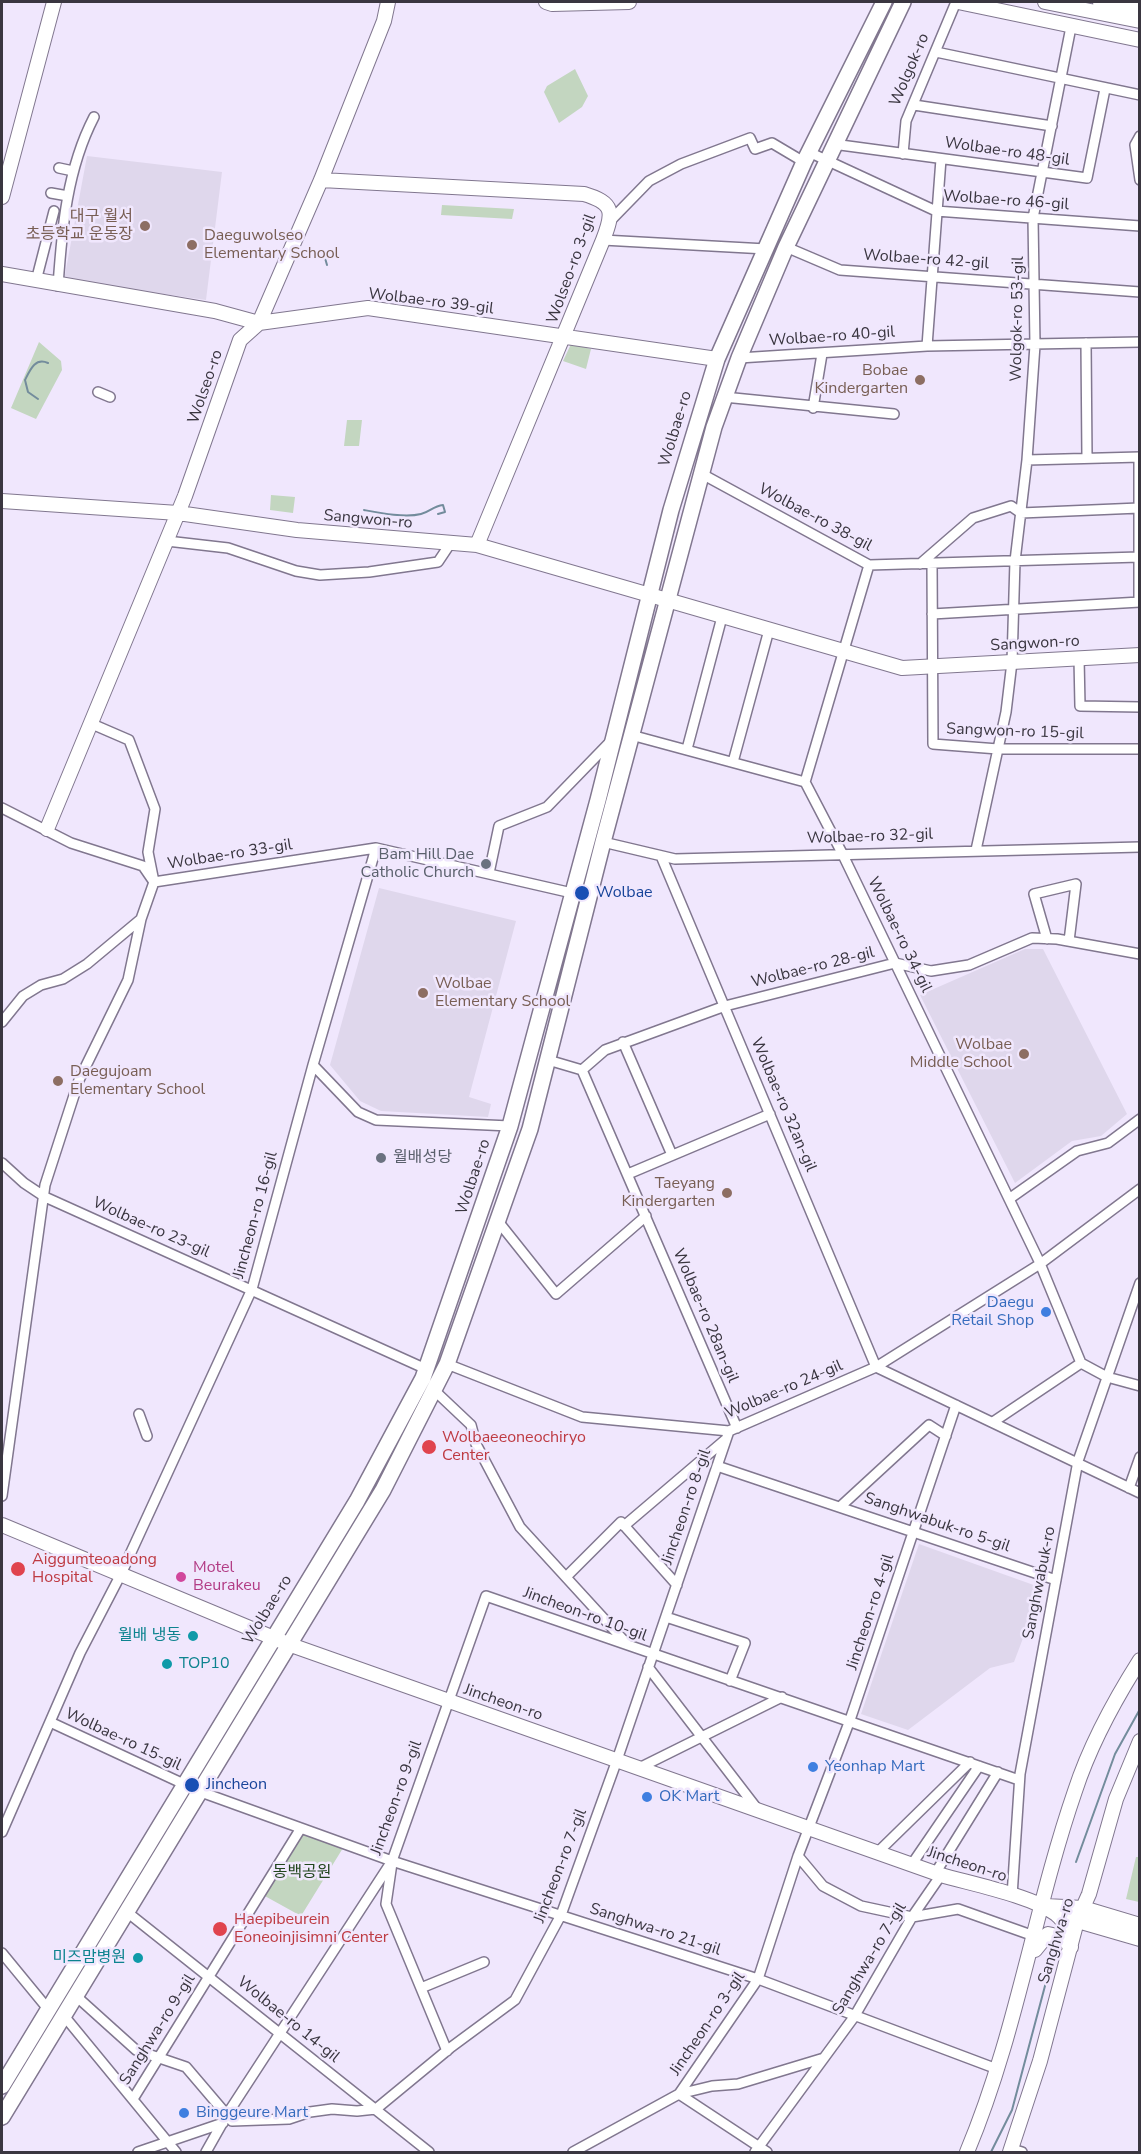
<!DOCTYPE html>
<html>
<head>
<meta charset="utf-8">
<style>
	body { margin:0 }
	#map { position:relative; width:1141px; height:2154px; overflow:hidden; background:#f0e7fd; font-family:"Nunito Sans",sans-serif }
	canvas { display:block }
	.frame { position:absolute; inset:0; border:3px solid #3a3640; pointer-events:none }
</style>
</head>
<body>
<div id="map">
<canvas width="1141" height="2154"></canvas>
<div class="frame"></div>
</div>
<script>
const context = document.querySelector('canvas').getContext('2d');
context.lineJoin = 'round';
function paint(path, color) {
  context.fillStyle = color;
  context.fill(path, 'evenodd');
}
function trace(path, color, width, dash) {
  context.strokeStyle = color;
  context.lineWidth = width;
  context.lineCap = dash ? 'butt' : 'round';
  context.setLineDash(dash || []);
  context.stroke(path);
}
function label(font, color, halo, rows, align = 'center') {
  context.font = font + ' "Nunito Sans","Noto Sans KR",sans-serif';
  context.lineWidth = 5;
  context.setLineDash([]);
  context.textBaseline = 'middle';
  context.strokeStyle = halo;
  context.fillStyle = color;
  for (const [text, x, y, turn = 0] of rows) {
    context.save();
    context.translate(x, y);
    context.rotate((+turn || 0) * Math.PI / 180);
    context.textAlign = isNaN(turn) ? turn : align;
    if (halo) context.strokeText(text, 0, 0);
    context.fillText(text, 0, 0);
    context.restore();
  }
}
paint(new Path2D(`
	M87,156l135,16 -16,128 -142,-20z
	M379,888l137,33 -47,176 22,7 -3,13 -107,-6 -21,-10 -30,-36z
	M1025,949h18l84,165 -26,22 -29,5 -57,42 -95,-188z
	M919,1544l123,44 -28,74 -24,6 -82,62 -47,-16z`), '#dfd7ec');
paint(new Path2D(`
	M575,69l13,27 -6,11 -23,16 -15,-31 3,-6z
	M442,205l72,4 -2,10 -71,-4z
	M39,342l22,19 1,9 -26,49 -25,-11z
	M571,344l20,5 -5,20 -23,-8z
	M347,420h15l-3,26h-15z
	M271,495l24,2 -2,16 -23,-3z
	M302,1833l41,15 -42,68 -38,-21z
	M1136,1857h3v45l-13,-3z`), '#c3d6c0');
trace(new Path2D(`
	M316,255l9,3 2,7
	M38,399l-10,-7 -3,-12c5,-10 10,-23 23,-17
	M364,510c16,3 41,8 57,4 9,-2 12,-8 22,-9l2,7 -7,2
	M1076,1862l39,-108 25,-45
	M991,2152l21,-42 42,-158`), '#738c9c', 2);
const street = new Path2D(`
	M936,52l204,43
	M914,105l138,21
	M1140,136l-5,9 5,35
	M833,144l254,34 18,-89
	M811,153l125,58 204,15
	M903,154l3,-33 50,-119
	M59,168l14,3
	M51,193l17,3
	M611,220l38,-39 32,-17 69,-26 5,11 17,-6 32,19
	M603,240l163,9
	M786,247l54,23 300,22
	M36,281l18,-70
	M58,286c4,-58 9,-117 36,-169
	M1086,343l1,115
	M927,346l14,-187
	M739,358l188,-12 213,-4
	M98,392l12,5
	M724,397l170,17
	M813,408l9,-54
	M1139,457v145
	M1027,460l113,-3
	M702,474l167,91 270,-8
	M167,541l61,7 68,23 24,4 49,-3 69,-10 12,-18
	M932,563l1,181 65,5h142
	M920,564l53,-46 38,-12 10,7 118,-5
	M932,614l208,-12
	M1079,658l1,48 60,1
	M631,735l174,47 37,71 197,408 42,102
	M687,749l35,-132
	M733,762l36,-132
	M805,782l64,-217
	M2,808l69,35 72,23 11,16 222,-34 196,45
	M603,842l72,17 465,-12
	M976,850l30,-138 6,-50 3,-101 12,-101 8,-115 -2,-127 38,-191
	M661,856l215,511 264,126
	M489,873l10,-47 48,-19 65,-67
	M1047,939l-13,-45 42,-10 -7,57
	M2,1022l21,-26 18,-11 22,-6 24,-15 54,-45
	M623,1042l49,113
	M548,1060l34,10
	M313,1065l45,47 18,8 134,6
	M582,1070l23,-20 120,-44 170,-43 36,8 38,-6 63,-27 25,1 83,15
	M582,1070l155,358
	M2,1163l22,20 21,14 381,172
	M628,1174l142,-60
	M1009,1199l68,-48 31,-8 32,-24
	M497,1220l59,74 90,-78
	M1081,1363l26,14 33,9
	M447,1364l135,53 147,14 147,-64 164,-103 100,-75
	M435,1391l36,34 5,19 44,83 107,117
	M139,1414l8,22
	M993,1422l88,-59
	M717,1466l339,114
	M1129,1488l11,-31
	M2,1496l43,-311 34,-105 49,-100 13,-61 13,-37 -6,-30 7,-43 -26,-69 -37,-16
	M841,1506l88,-81 17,11
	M624,1526l101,-86
	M566,1577l55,-55 56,63
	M666,1617l79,26 -15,38
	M648,1667l110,143
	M50,1722l151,70 191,69 366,118 239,90
	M641,1767l141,-70
	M2,1832l78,-179 41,-79 131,-285 61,-224 63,-217
	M878,1852l92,-90
	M798,1856l25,30 38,20 51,11 46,-8 76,27
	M392,1863l-6,41 61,147
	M912,1864l67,-98
	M936,1872l62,-100
	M1012,1896l8,-122 58,-313 62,-178
	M127,1912l302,240
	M2,1953l46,56
	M421,1988l63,-26
	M76,1996l60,54 50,17 46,54 57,-2 21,-7 22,-3 25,2 19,-2 74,-61 65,-48 46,-85 56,-155 112,-329
	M65,2017l111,135
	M679,2094l33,-8 26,-2 86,-26
	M679,2094l88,58
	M133,2099l168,-271
	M1012,2149l10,3
	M138,2152l85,-29
	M206,2152l22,-39 164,-252 94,-265 533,184
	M573,2152l106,-58 79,-115 40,-123 52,-136 106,-315
	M755,2152l99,-135 58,-100 29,-42`);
const secondary = new Path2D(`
	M546,2l6,2 77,-2
	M958,2l182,38
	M1045,2l95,19
	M1100,2l40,8
	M321,180l263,14c30,9 30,18 19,46l-126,305
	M2,197l52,-195
	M2,274l213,37 44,12 109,-15 349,51
	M2,501l176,12 119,17 180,15 425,123 238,-13
	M47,829l138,-333 55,-156 19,-17 62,-143 63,-159 4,-19
	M2,1525l286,119 653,231c31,9 91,21 115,39 11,9 13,20 15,33
	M1046,1906l37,2 57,17
	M1071,1919l69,20
	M1035,1950l13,-16 14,3 9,10
	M967,2152c49,-116 67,-242 108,-361 15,-46 39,-90 65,-131
	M1010,2152l30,-91 37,-140 12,-27 27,-95 24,-58`);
const primary = new Path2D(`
	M2,2086l355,-585 66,-123 87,-252 88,-326 73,-290 46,-151 87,-197 80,-160
	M2,2117l381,-627 64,-126 83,-235 73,-287 111,-415 25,-69 47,-111 117,-245`);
trace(street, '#81778f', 12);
trace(secondary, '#81778f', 16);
trace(primary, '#81778f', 18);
trace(street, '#fff', 9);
trace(secondary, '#fff', 14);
trace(primary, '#fff', 15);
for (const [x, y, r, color] of [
	[145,226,6,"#8d6e63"],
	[192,245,6,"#8d6e63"],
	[920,380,6,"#8d6e63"],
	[486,864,6,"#6b7280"],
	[582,893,8,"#1a4fb4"],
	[423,993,6,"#8d6e63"],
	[1024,1054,6,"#8d6e63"],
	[58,1081,6,"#8d6e63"],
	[381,1158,6,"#6b7280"],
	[727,1193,6,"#8d6e63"],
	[1046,1312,6,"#3f7fe0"],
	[429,1447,8,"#e0444e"],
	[18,1569,8,"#e0444e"],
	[181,1577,6,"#d1479c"],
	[193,1636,6,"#0f9aa8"],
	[167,1664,6,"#0f9aa8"],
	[813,1767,6,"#3f7fe0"],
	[192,1785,8,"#1a4fb4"],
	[647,1797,6,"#3f7fe0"],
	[220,1929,8,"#e0444e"],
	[138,1958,6,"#0f9aa8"],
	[184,2113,6,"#3f7fe0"]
]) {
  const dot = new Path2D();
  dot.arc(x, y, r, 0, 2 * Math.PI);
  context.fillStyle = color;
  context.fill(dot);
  trace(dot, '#f0e7fd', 2);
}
label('16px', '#3a3640', '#f0e7fd', [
	["Wolgok-ro",910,70,-67],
	["Wolbae-ro 48-gil",1007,152,8],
	["Wolbae-ro 46-gil",1006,201,4],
	["Wolbae-ro 42-gil",926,260,4],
	["Wolseo-ro 3-gil",572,269,-70],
	["Wolbae-ro 39-gil",431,302,7],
	["Wolgok-ro 53-gil",1018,319,-89],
	["Wolbae-ro 40-gil",832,337,-4],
	["Wolseo-ro",206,387,-71],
	["Wolbae-ro",676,429,-73],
	["Wolbae-ro 38-gil",815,518,28],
	["Sangwon-ro",368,520,5],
	["Sangwon-ro",1035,644,-3],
	["Sangwon-ro 15-gil",1015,732,2],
	["Wolbae-ro 32-gil",870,837,-2],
	["Wolbae-ro 33-gil",230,855,-9],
	["Wolbae-ro 34-gil",899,935,64],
	["Wolbae-ro 28-gil",813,968,-14],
	["Wolbae-ro 32an-gil",783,1105,67],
	["Wolbae-ro",474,1177,-72],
	["Jincheon-ro 16-gil",256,1215,-75],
	["Wolbae-ro 23-gil",151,1228,24],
	["Wolbae-ro 28an-gil",705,1316,67],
	["Wolbae-ro 24-gil",784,1390,-23],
	["Jincheon-ro 8-gil",687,1507,-71],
	["Sanghwabuk-ro 5-gil",937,1523,19],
	["Sanghwabuk-ro",1040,1583,-79],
	["Wolbae-ro",268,1610,-58],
	["Jincheon-ro 4-gil",871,1612,-72],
	["Jincheon-ro 10-gil",585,1615,20],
	["Jincheon-ro",503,1703,19],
	["Wolbae-ro 15-gil",123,1740,25],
	["Jincheon-ro 9-gil",397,1798,-70],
	["Jincheon-ro",967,1865,18],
	["Jincheon-ro 7-gil",561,1866,-69],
	["Sanghwa-ro 21-gil",655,1930,18],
	["Sanghwa-ro",1057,1941,-73],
	["Sanghwa-ro 7-gil",870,1959,-59],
	["Wolbae-ro 14-gil",288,2020,39],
	["Jincheon-ro 3-gil",708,2024,-56],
	["Sanghwa-ro 9-gil",158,2030,-58]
]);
label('16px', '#785e54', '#f0e7fd', [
	["대구 월서",133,217],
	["초등학교 운동장",133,235],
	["Daeguwolseo",204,236,"left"],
	["Elementary School",204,254,"left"],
	["Bobae",908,371],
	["Kindergarten",908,389],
	["Wolbae",435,984,"left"],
	["Elementary School",435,1002,"left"],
	["Wolbae",1012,1045],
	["Middle School",1012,1063],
	["Daegujoam",70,1072,"left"],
	["Elementary School",70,1090,"left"],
	["Taeyang",715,1184],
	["Kindergarten",715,1202]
], 'right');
label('16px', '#5b616d', '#f0e7fd', [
	["Bam Hill Dae",474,855],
	["Catholic Church",474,873],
	["월배성당",393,1158,"left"]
], 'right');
label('16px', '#164399', '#f0e7fd', [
	["Wolbae",596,893],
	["Jincheon",206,1785]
], 'left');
label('16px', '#366cbe', '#f0e7fd', [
	["Daegu",1034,1303,"right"],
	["Retail Shop",1034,1321,"right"],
	["Yeonhap Mart",825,1767],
	["OK Mart",659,1797],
	["Binggeure Mart",196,2113]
], 'left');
label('16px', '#be3a42', '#f0e7fd', [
	["Wolbaeeoneochiryo",442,1438],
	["Center",442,1456],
	["Aiggumteoadong",32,1560],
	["Hospital",32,1578],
	["Haepibeurein",234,1920],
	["Eoneoinjisimni Center",234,1938]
], 'left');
label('16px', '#b23c85', '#f0e7fd', [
	["Motel",193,1568],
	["Beurakeu",193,1586]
], 'left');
label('16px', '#0d838f', '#f0e7fd', [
	["월배 냉동",181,1636],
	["TOP10",179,1664,"left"],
	["미즈맘병원",126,1958]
], 'right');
label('16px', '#21451d', '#f0e7fd', [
	["동백공원",302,1873]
]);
</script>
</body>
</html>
